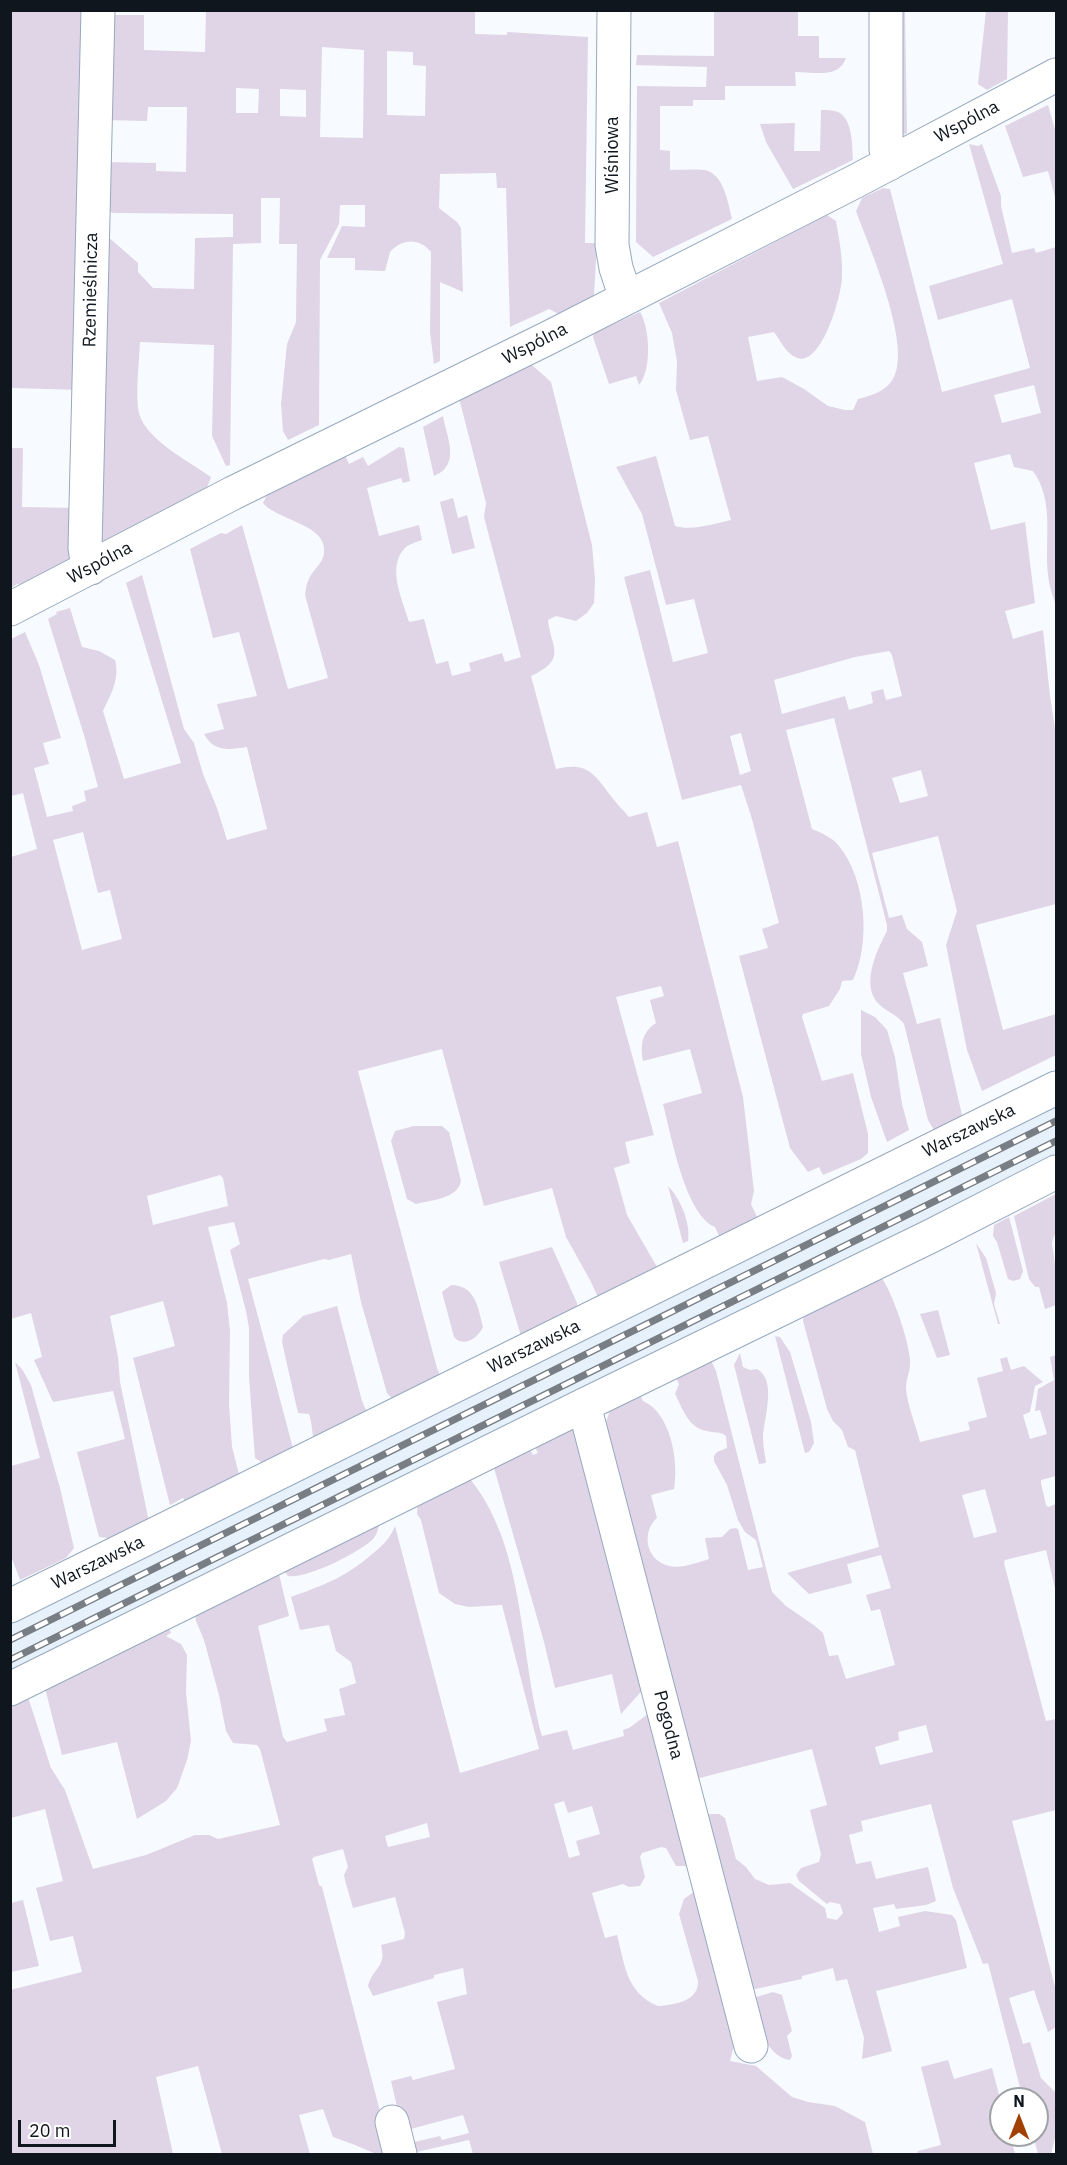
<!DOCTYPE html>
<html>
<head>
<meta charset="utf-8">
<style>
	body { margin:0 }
	#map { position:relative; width:1067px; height:2165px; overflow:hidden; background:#f7faff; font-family:"IBM Plex Sans",sans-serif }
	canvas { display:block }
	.frame { position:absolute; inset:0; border:12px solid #0f161d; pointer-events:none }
	.north { position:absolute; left:989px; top:2087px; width:60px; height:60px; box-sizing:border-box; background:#fff; border:2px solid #9fa2a5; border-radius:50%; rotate:0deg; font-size:16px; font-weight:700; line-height:24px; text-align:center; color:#0f161d }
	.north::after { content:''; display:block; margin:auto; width:21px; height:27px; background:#a24001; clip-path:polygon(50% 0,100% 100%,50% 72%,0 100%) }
	.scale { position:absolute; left:18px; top:2120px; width:98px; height:27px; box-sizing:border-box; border:3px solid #0f161d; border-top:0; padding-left:8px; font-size:18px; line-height:21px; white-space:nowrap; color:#0f161d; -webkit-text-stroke:4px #fff; paint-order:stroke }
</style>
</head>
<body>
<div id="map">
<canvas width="1067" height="2165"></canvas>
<div class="frame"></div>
<div class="north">N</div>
<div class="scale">20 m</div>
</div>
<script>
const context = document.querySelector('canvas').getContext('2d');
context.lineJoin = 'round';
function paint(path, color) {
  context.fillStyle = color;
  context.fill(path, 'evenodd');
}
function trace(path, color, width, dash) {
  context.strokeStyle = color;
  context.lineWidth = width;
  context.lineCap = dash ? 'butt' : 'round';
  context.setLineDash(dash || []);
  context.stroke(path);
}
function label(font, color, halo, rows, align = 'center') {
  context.font = font + ' "IBM Plex Sans",sans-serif';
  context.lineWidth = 4.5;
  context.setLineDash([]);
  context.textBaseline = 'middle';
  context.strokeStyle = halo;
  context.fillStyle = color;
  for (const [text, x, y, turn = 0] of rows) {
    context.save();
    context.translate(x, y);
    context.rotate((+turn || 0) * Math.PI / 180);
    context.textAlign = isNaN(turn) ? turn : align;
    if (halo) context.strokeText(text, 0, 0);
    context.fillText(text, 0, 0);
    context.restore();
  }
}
paint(new Path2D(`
	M1056,1098v66l-1045,517v-65z`), '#e7f1fc');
paint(new Path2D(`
	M206,10l269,1v23l32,1v-3l81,5 -3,206h12l-3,52 -3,8 -23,16 -19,-10 -39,18 -4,-139h-9l-1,-15 -56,1 -1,34 18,14 4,6 2,64 -23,-10v79l-6,3 -4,-32 1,-80c-11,-14 -29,-14 -41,0l-5,19 -30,-1v-12h-28l15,-32 23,1v-22h-25l-1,19 -19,36 -1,165 -31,15 -5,-9 -2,-27 6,-60 9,-22 1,-78h-18l1,-46h-19v45l-28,1 -3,221 -4,1 -14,-30 2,-91 -74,-3c-1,22 -4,45 -2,66 3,30 51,53 73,69l-6,16 -109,57 10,-315 32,28v9l15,16 41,1 1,-51 38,-1v-23l-119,-1 -13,-3 2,-48 53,1v8l30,1 1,-65h-39l-1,14 -43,-1 3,-105h37v35l61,2zM322,47l42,3 -1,88 -43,-1zM387,51l26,1v13l13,1 -1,50 -38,-1zM236,88l23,1 -1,24h-22zM280,89l26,1v27l-26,-1z
	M11,11h77l-6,379 -71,-2z
	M714,11h84v25h21v22h27c-7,21 -32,14 -51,14l1,14h-71v14h-32v6h-33v44l10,1v19c11,0 23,-1 34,0 20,3 24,33 28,49l-79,38 -17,-15 1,-156 69,1 1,-20 -71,-2 1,-10 77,1z
	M893,11h12l2,122 -13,7z
	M986,11h22l-1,68 -20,11 -9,-6z
	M1048,105l8,28v68l-8,-30 -25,6 -18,-51z
	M821,110c6,0 14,0 19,3 13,9 12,33 13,47l-60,29 -27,-47 -6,-18 35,-1 -1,28h26z
	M969,144l9,2 4,-2 19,52v10l11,47 22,-5 2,5 20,-6v359c-3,-10 -7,-20 -8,-31 -4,-35 7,-74 -15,-104l-19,-4 -4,-13 -36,9 17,67 34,-8 10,81 -30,8 8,28 30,-9 7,66 6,39v169l-80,21 27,105 53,-16v41l-74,36 -15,-41 -21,-105 11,-34 -19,-75 -66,17 17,65 13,-3 5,14 15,13 6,24 -25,7 14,51 23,-6 24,106 -26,13 -10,-17 -24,-96c-6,-9 -15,-11 -23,-18 -22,-18 -5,-54 6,-75v-6l-53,-207 -48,12 26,99c9,4 20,8 27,17 27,33 32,96 14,134l-11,1 -2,8 -11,17 -26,8 -1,3 20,64 31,-8 15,61v19l-7,6 -38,16 -4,-8 -11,5 -18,-24 -51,-192 29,-8 -6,-19 17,-6 -27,-104 -11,-34 -59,15 -58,-223 26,-7 23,92 35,-9 -14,-54 -28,6 -24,-91 -26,-47 40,-11 19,70c17,5 38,-2 56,-6l-23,-84 -18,4 -14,-50 1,-29 -5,-28 -13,-30 168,-88 9,6c3,18 7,37 6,56 0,17 -21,94 -47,80 -9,-4 -15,-17 -21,-25l-26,5 9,44 25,-4 22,12 24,17 17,4h8l5,-11c13,-3 28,-8 35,-20 20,-33 -24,-132 -37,-168l6,-13 21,-10 7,1 52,203 88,-24 -18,-69 -74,21 -9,-34 74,-22zM1034,385l7,28 -39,10 -8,-28zM889,651l3,4 10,41 -16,4 -3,-11 -12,3 2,11 -24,7 -4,-14 -63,18 -8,-34 81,-23zM741,733l10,38 -11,4 -10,-39zM921,770l7,26 -28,7 -8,-25z
	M640,312c10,16 12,58 -1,73l-3,-9 -27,8 -16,-47 1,-4z
	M532,365l19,17 41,163 3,35 -1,23 -7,10 -11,8 -20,-5 -8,4c3,28 20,39 -17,56l25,93c30,-7 37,3 54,26 6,8 13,15 19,22l18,-5 10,35 21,-6 65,256 11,94 -3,13 7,15 -38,19 -5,-11c-30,-12 -44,-93 -52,-123l39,-11 -12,-44 -47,12c-3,-16 -1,-29 13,-38l-6,-23 14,-4 -3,-10 -45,11 38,138 -29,7 5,21 -16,5 13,47 34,59 -60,30 -11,-24 -24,-43 -14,-49 -68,18 -42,-157 -84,22 79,297 6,14 -45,23 -11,-12 -26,-91 -10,-48 -22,6 -5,-1 -76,20 46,173 -28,13 -11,-7 -6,-81v-49l-3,-17 -16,-61 10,-6 -6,-22 -26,5 19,76 3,28 -1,73 3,43 9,35 -52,26 -6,-10 -13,7 -37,-147 42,-12 -12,-45 -53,15 8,41 2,25 28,135v11l-37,19 -4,-9 -8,-1 -22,-85 48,-13 -12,-48 -60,11 -19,-42 8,-3 -11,-44 -20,6v-462l26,-8 -14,-56 -12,3v-157l14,-7 14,33 22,73 -18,5 6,21 -15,4 13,49 26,-6 -1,-5 14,-5 -2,-10 14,-4 -14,-52 -36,-116 9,-5 -1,-2 14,-4 12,39 17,4 16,9c5,19 -4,34 -12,51l21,68 57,-16 -55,-180 16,-8 42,154 10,14 9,31 14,34 10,32 40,-11 -20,-82c-19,3 -33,5 -43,-13l20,-5 -7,-25 40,-8 -18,-64 -26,6 -23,-89 31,-16 5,1 16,-9 46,164 40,-11 -23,-83c1,-5 1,-10 3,-14 4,-11 15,-17 16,-28 4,-29 -46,-32 -61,-50l5,-10 77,-38 4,9 14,-7 5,9 31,-19 5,1 6,33 -7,2 -2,-5 -34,10 12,48 40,-11 3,15c-5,2 -13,4 -17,8 -19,19 -2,53 4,74l15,-3 12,45 12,-3 4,15 19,-5 -2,-8 33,-10 3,9 16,-5 -37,-140 2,-14 -27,-105zM83,832l15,61 12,-3 12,49 -40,11 -29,-110zM220,1175l3,3 5,28 -75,19 -6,-29z
	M443,416c4,22 18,49 -9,60l-11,-49z
	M11,448h12l-1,59 56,1 -1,51 -50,26 -10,-1 -6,4z
	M453,498l5,20 9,-3 8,33 -23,6 -12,-52z
	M861,1010l14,7 12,13 8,27 7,47 7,26 -22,12 -16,-45 -10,-43z
	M414,1126h28l7,6 12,49c-4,18 -29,19 -45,23l-9,-5 -16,-58 4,-10z
	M668,1186c12,12 23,37 20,55l-5,2z
	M1056,1194v40l-2,2 -2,7 4,28v34l-11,4 -6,-22h-4l-6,-8 -15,-63z
	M1009,1217l14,54 -3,8 -7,2 -5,-2 -11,-37 -4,-6 1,-11z
	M976,1243l10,15 10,35 -2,11 6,20h-2z
	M552,1247l25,56v13l-54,27 -24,-81z
	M881,1277c11,14 28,64 29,83 1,10 -4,19 -4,28 1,16 10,38 14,54l50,-12 -2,-8 19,-5 -10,-39 26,-7 -3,-12 7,-2 4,13 13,-4 19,16 -8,4 -5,26 -7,3 7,24 17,-5 -7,-24 -5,1 3,-22 16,-9 -4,-23 6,-2v121l-15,4v3l5,22 2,2 8,-3v89l-10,-43 -41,10 -1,3 42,158 10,-2v91l-44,11 44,170v36l-8,5 -14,-42 -25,8 14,46 7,-2 11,36 15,15v41l-5,20h-13l-5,-19h4v-36h-14l-35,-136 -5,1 -30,-76 -22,-84 -70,17 2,10 -14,4 7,29 15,-3 5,18 52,-12 8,34 -10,4 -30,4 -2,-5 -21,4 6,24 21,-6 -2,-9 27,-6 27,4 4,5 11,48 -91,23 16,60 -30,8 2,-21 -17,-59 -11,2 -3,-13 -31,8v3l-51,11 -44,-168 2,-8h10l6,4 11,41 10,8 9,12 14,6 21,-2 35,25 2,10 10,2 6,-7 -3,-9 -10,-2 -3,2 -28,-23 -3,-6 5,-7 18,-6 2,-8 -11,-44 17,-5 -15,-56 -120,31 -86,-358 4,-12 27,-21 6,12c28,12 36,61 31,88l-23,6 6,23c-15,13 -12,40 9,47 13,5 30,-2 43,-6l-4,-21 17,-1 8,-8 5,-1 3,1 10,41 15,-3 -7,-27 -11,-8 -7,-12 -11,-35 -13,-24v-5l3,-4 10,-4 -1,-12c-6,-5 -12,-3 -19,-5 -19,-3 -24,-22 -32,-37l4,-10 -6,-12 35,-18 8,17 56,221 14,14 29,20 8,7 6,23 9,-1 8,24 49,-14 -15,-56 -9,2 -5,-16 25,-7 -10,-33 -34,9 5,19 -43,11 -22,-21 92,-26 -24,-97 -7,-3 -6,-17 -9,-9 -6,-12 -24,-88 2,-14zM985,1489l12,43 -23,6 -12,-43zM926,1725l7,27 -53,13 -5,-18 24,-7 -1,-8z
	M451,1285c24,0 27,22 32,42 -5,11 -19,21 -29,10l-12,-45z
	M337,1306l25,95 8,18 -54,26c-5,-10 -3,-20 -7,-31l-11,-1 -16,-71 1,-7 20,-19z
	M938,1310l12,45 -13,3 -17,-44z
	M775,1336l5,1 10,15 21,70 3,21 -5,9 -4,1z
	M740,1353l3,14 7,3 7,-1c21,11 6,52 6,69 0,8 2,17 3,25l-7,1 -25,-99z
	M15,1362l7,7 9,16 29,103 14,60 -8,10 -46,22 -9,-24v-90l29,-8z
	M572,1428l6,5 69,252 -26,29 -9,-40 -57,14 -11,-46 -52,-181 35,-17 6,11 5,-2 -6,-12z
	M466,1474c61,71 52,176 76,262l25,-6 6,20 51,-14 -1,-6 6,-2 23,-17 38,145 -4,10h-10l-10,-18 -5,-1 -19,6 -2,4 5,20 -5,9 -11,1 -6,-3 -31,9 13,45 12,-3c8,30 9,58 41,71 16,-1 41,-5 40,-25l-19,-67 5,-15 15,-11 38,146 -7,27 26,5 36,31 16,5 27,4 30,16 8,32h-400l-4,-14 -61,14 -2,-10 34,-8 2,4 27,-7 -6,-18 -56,15 -5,-2 -11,-47 20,-5 2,4 42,-11 -18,-67 30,-8 -4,-26 -29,7v3l-61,18 -5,-10c5,-19 19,-18 13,-41l23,-6 1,-6 -10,-36 -42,11 -8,-28 -1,-5 4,-8 -5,-18 -29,8 -2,2 7,26 3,2 69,267h-15l-21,-9 -22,-8 -10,-28 -24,6 11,39h-88l-24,-88 -42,11 17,77h-162l-1,-164 72,-18 -9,-36 -23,5 -14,-53 27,-7 -18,-72 -34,9v-119l17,-2 23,71 14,22 28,79 53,-14 49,-20h14l9,4 62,-14 -20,-76 -3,-4 -24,-2 -7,-12 -7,-36 -15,-55 -8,-19 -2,-13 84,-38 11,46 -31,10 25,111 4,5 40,-11 -3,-12 21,-4 -6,-26 17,-6 -5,-21 -15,-11 -7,-26 -29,5 -9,-33c33,-12 53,-19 80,-42 11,-9 19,-16 24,-29l65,247 79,-24 -37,-144 -33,2 -14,-3 -16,-11 -18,-73 -4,-6 1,-17zM564,1801l4,12 24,-7 8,28 -24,7 4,14 -11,3 -15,-54zM427,1823l3,14 -42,10 -3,-11z
	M380,1523c-2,5 -3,13 -8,17 -14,13 -65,39 -84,36l-6,-8z
	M166,1622l5,11 -5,3 15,8 6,11 -1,37 5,49 -4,19 -10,28 -11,13 -29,18 -20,-77 -55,13 -17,-67z
	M23,1900l16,66 -28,6v-69z
	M773,1992l9,3 10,36 -5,5 5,20 -2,4c-27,-4 -31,-41 -37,-62z
	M948,2060l6,19 38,-11 9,34v33h9l5,19h-98l1,-3 23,-6 -20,-78z`), '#e0d4e7');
const minor = new Path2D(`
	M614,10l-2,235 4,23 10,30
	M886,10v139l3,15
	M91,568l-4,-7 -2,-13 13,-538
	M10,609l223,-116 315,-155 308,-157 200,-106
	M584,1405l167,641
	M10,1606l1046,-518
	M10,1689l574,-284 347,-169 125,-64
	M392,2122l8,32`);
trace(minor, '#97a9be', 35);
trace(minor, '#fff', 33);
const rail = new Path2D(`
	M10,1640l1046,-519
	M10,1660l1046,-519`);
trace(rail, '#787e84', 7);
trace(rail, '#fff', 4.5, [14]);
label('18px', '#0f161d', '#fff', [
	["Wspólna",967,122,-28],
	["Wiśniowa",613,155,-90],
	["Rzemieślnicza",91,290,-89],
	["Wspólna",535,344,-27],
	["Wspólna",100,563,-28],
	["Warszawska",969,1131,-26],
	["Warszawska",534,1347,-26],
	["Warszawska",98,1563,-26],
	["Pogodna",668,1725,75]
]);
</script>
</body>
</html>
